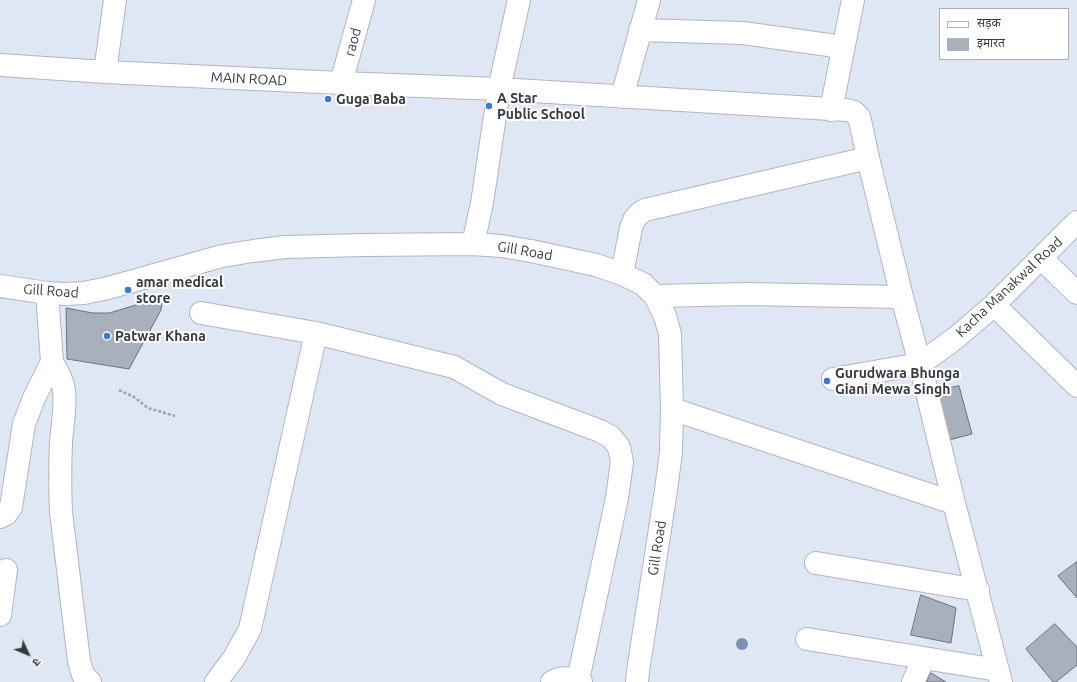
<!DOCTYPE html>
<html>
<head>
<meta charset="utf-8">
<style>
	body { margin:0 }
	#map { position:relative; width:1077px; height:682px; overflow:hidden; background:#dfe7f4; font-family:Ubuntu,"Noto Sans Devanagari",sans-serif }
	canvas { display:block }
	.legend { position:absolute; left:939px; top:8px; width:130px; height:52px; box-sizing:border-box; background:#fff; border:1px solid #afb0b2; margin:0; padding:5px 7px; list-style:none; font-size:12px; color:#36393e }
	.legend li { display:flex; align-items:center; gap:8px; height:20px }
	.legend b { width:20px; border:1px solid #afb0b2 }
	.north { position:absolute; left:8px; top:634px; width:40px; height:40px; -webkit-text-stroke:3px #fff; paint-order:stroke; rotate:134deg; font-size:11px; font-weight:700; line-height:16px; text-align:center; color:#36393e }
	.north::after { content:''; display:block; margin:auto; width:14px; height:18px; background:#36393e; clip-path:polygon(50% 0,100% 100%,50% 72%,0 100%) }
</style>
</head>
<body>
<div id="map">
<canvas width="1077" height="682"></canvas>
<ul class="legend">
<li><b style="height:5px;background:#fff"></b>सड़क</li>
<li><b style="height:11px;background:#a8b0bc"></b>इमारत</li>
</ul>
<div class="north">उ</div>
</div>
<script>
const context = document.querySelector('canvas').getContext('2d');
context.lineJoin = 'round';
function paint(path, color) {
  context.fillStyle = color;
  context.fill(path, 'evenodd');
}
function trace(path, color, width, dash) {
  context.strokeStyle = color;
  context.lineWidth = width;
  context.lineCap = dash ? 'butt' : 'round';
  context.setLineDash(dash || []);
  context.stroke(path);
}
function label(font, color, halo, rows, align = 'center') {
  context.font = font + ' Ubuntu,sans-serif';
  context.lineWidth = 4;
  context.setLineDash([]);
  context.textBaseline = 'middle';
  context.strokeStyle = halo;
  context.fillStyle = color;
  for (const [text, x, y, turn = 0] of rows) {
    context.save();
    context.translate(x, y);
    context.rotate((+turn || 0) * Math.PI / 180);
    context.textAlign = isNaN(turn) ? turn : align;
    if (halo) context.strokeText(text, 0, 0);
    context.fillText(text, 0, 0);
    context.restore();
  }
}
const building = new Path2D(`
	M163,297l-2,13 -32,59 -62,-10 -1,-51 27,5h16z
	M959,386l13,48 -23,6 -12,-49z
	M1077,562v36l-19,-22z
	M921,595l35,13 -5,35 -40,-8z
	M1055,624l22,23v18l-21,17h-3l-27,-33z
	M931,673l15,9h-19z`);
paint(building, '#a8b0bc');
trace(building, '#6c737e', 1);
const minor = new Path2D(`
	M640,30l103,3 100,14
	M0,65l105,7 236,11 158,6 348,21 7,2 5,5 2,8 7,33 34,139 18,67 34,139 47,179
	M105,72l10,-72
	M341,83l23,-83
	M622,97l27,-97
	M831,110l22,-110
	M473,244l9,-41 17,-114 20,-89
	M1041,258l36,35
	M622,274l9,-46 3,-8 5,-6 6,-4 223,-52
	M0,286l47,7 19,1 18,-1 24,-5 114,-32 31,-5 32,-4 80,-2 108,-1 28,2 30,5 65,14 26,9 21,10 12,12 10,20 5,18 2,75 -1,43 -5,38 -28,181 -1,11
	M655,296l92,-2 155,3
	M994,305l83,81
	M201,313l115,20 138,34 48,27 98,37 11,6 8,10 3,15 -5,36 -39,182
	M52,362c5,9 11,18 12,29 2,17 -2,35 -3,52 -1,23 -1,46 0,69l18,149 4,14 7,7
	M833,379l87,-15 37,-27 37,-32 83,-83
	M672,409l282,94
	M0,517l6,-3 5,-7 13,-83 10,-26 18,-36 -5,-69
	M816,563l162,27
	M0,615l6,-45
	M807,639l191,31
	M216,682l18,-24 16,-29 66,-296
	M552,682c8,-5 20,-5 29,0
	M913,682l11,-24`);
trace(minor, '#afb6c3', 24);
trace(new Path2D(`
	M119,390l15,7 14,11 27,8`), '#9fa5af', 2.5, [3, 2]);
trace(minor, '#fff', 22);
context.fillStyle = '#7d91b5';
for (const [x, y] of [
	[742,644]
]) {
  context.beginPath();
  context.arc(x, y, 6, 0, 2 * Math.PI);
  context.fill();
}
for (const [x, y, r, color] of [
	[328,99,4,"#3977e5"],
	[489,106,4,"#3977e5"],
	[128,290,4,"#3977e5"],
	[107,336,4,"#3977e5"],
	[827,381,4,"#3977e5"]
]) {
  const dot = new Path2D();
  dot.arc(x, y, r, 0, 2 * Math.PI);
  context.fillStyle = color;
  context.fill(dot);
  trace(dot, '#fff', 1.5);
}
label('14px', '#36393e', '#fff', [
	["raod",353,42,-75],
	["MAIN ROAD",249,79,3],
	["Gill Road",525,251,10],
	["Kacha Manakwal Road",1009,287,-43],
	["Gill Road",51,291,4],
	["Gill Road",657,548,-81]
]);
label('bold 14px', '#36393e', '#fff', [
	["A Star",497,98],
	["Public School",497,114],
	["Guga Baba",336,99],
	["amar medical",136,282],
	["store",136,298],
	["Patwar Khana",115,336],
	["Gurudwara Bhunga",835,373],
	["Giani Mewa Singh",835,389]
], 'left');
</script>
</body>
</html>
